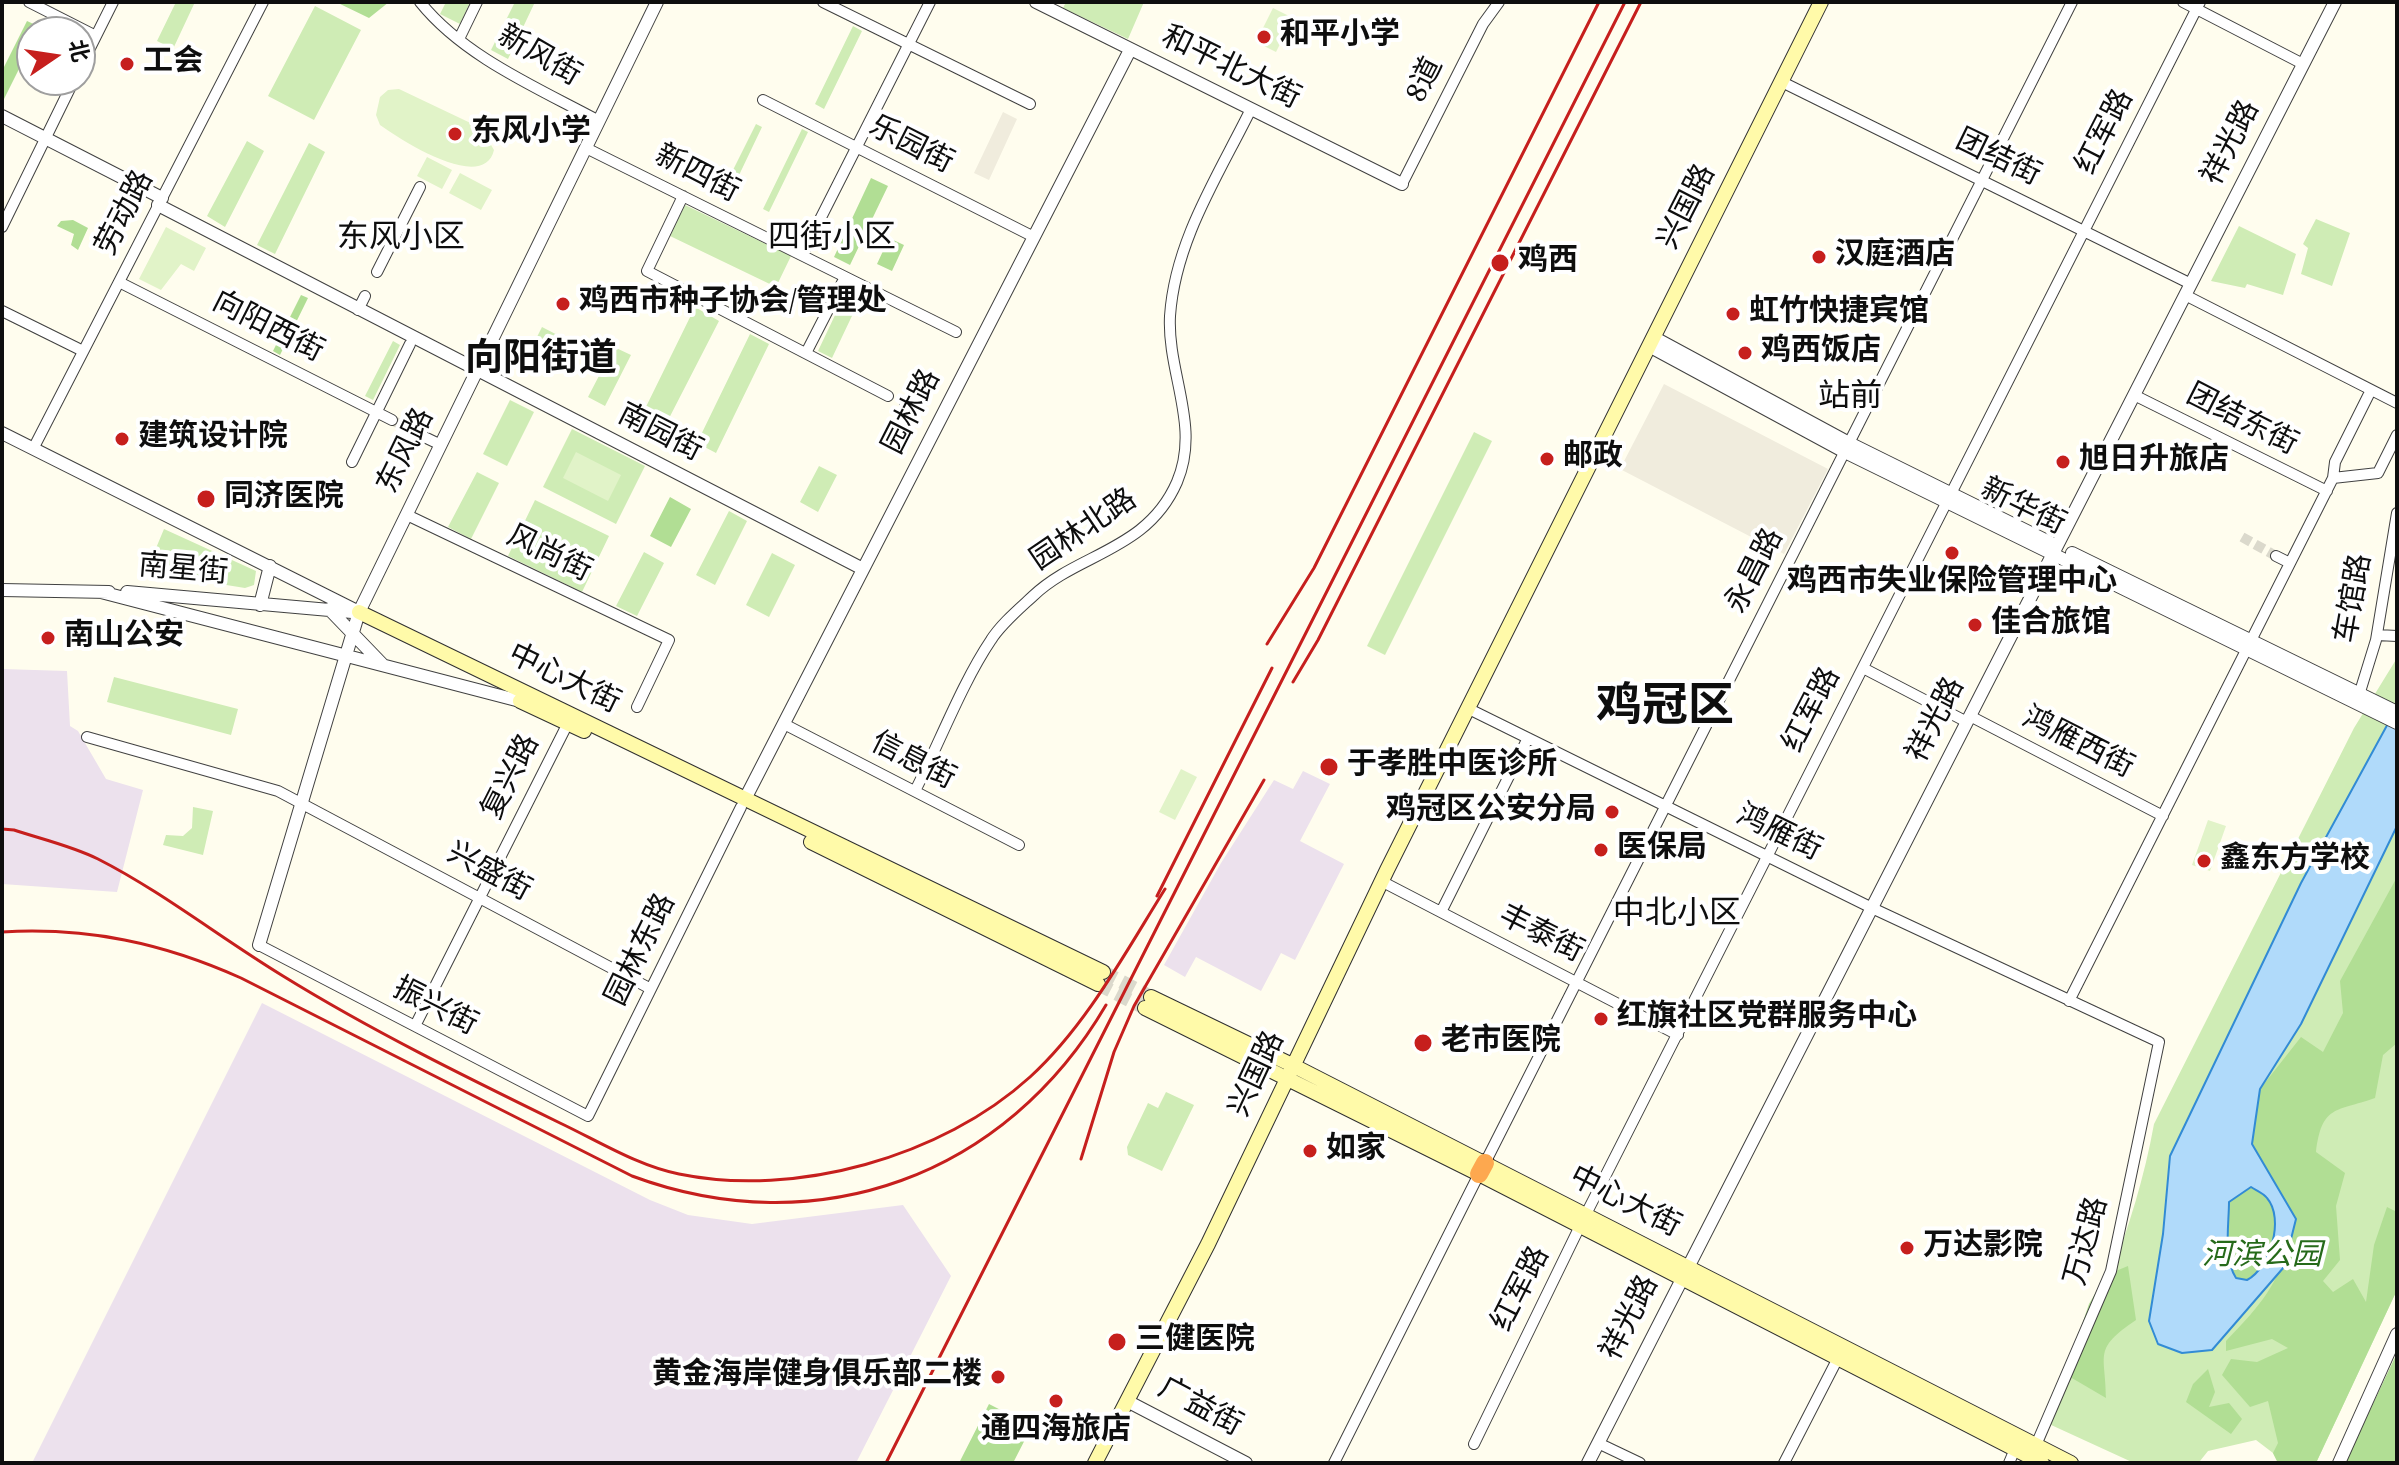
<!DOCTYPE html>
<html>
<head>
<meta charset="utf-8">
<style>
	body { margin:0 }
	#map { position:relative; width:2399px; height:1465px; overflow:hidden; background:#fffdee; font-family:Spectral,"Noto Sans SC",serif }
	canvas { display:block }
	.frame { position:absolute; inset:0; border:4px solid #0e0e0e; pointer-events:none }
	.north { position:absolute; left:16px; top:16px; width:80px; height:80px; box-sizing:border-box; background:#fff; border:2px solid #9f9f9f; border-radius:50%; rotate:77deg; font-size:22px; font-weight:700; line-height:32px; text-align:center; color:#0e0e0e }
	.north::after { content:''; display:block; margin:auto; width:28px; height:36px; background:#c61f1d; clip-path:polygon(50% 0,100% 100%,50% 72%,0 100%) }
</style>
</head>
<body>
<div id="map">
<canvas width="2399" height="1465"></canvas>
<div class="frame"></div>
<div class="north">北</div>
</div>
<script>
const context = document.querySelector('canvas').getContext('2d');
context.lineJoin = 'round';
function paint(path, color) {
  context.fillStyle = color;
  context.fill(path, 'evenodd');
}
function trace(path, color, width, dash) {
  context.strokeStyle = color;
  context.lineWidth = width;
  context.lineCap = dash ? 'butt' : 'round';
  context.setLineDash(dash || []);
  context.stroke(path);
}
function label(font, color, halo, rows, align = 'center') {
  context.font = font + ' Spectral,"Noto Sans SC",serif';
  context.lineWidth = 8;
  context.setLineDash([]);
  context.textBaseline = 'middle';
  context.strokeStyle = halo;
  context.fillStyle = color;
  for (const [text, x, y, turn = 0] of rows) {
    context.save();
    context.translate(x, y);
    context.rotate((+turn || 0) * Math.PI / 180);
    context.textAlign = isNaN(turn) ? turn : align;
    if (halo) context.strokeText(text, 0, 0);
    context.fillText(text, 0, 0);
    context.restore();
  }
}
paint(new Path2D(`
	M2,669l65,2 3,55 8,5 28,48 37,11 -26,102 -115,-8z
	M1303,771l27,13 -30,57 44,23 -49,96 -14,-7 -20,38 -65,-34 -11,20 -21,-12 57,-102 53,-83 19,9z
	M262,1003l388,197 38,15 64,9 151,-19 48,71 -95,187h-824z`), '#ece1ed');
paint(new Path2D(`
	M176,2h19l-22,47 -16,-8z
	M446,2h24l-10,22 -20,-10z
	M515,2h20l-27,57 -17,-9z
	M1066,2h78l-16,37 -65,-31z
	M315,6l46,24 -47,90 -46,-24z
	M853,26l9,5 -38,78 -9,-5z
	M756,124l6,3 -32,67 -7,-4z
	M802,129l6,3 -39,80 -6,-3z
	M247,141l17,10 -39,76 -18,-11z
	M309,143l16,9 -50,102 -18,-9z
	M685,205l106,51 -15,31 -106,-51z
	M2316,219l34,14 -18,53 -31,-12 7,-26 -5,-4z
	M2239,226l57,28 -13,41 -36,-11 -2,4 -34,-7z
	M846,292l14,7 -28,59 -14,-7z
	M695,307l24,14 -55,107 -23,-11z
	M542,327l29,15 -16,32 -29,-15z
	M750,334l19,10 -53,109 -19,-10z
	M393,341l7,4 -27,55 -8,-4z
	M614,347l17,8 -26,51 -17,-9z
	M510,400l24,12 -27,54 -24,-12z
	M572,429l73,37 -29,58 -73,-37z
	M1474,432l18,9 -107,214 -18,-9z
	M819,466l18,9 -19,37 -18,-10z
	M477,472l22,11 -28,56 -23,-12z
	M535,500l74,36 -27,56 -74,-36z
	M729,511l18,10 -32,64 -19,-10z
	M164,529l92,42 -2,14 -9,3 -99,-16z
	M644,552l20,11 -27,53 -21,-10z
	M772,553l23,12 -26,52 -23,-12z
	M2397,658v632l-81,173h-38l-5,-10 -17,-13 -48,11 -8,10 -66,2 -85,-39c42,-99 86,-194 105,-300l200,-396z
	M114,677l124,32 -7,26 -124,-33z
	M193,807l20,4 -10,44 -40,-10 3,-10 17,1 9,-8z
	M1166,1092l28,13 -32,66 -34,-16 -1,-8 21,-44 10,5z`), '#cfecb5');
paint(new Path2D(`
	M336,2h53l-20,16z
	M27,21l13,6 -8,5v11l-29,58 -1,-30z
	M871,178l17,8 -38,79 -16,-8z
	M73,220l15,8 -10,22 -7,-5 3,-11 -17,-8 4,-5z
	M889,238l15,7 -12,26 -15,-7z
	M301,295l7,3 -28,57 -7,-4z
	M670,497l21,12 -20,38 -21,-11z
	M2397,877v166l-14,12 -8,43c-40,14 -53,7 -59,54l29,21 -9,33 4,54 -17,21 10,11 20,-13 13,23 8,-57 13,-38 10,5v78l-81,173h-38l-5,-10 5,-10 -10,-42 -18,6 -28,-32 9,-16 26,3 31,-14 -16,-9 -46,12v-10c43,-44 55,-62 70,-122l-44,-75 8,-55 41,-52 22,15 20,-39 -3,-32z
	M2251,1186c4,4 12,7 16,12 18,21 3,70 -20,82l-11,-2c-12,-20 -7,-53 -7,-76z
	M2128,1266l8,54c-44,30 -30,33 -30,78l-41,-24 24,-70 17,-29z
	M2397,1353v110h-52z
	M2208,1369l7,23 -6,15 20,-4 13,16 -11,15 -45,-32 7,-18z
	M989,1404l43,22 -19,37h-54z`), '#b1de94');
paint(new Path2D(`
	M1273,8l20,10 -17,34 -20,-10z
	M399,89l82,39 13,22c-10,43 -92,-9 -114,-25l-4,-10 4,-18 8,-7z
	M427,157l25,13 -10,19 -25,-13z
	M460,173l32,17 -11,20 -32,-17z
	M166,227l40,21 -12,23 -13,-7 -20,26 -22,-11z
	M576,452l45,23 -13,26 -45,-23z
	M1181,769l16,8 -22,43 -16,-8z
	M2208,820l18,6 -16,45 -18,-6z`), '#e1f3c8');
paint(new Path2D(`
	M1003,112l14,7 -28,61 -15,-7z
	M1664,384l164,85 -44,85 -164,-85z`), '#f0ecdd');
const water = new Path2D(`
	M2397,707v119l-96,198 -41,65 -8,55 44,75 -12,48 -72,83 -30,3 -24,-9 -9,-23 14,-87 7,-78 131,-273zM2251,1187c4,3 12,6 16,11 18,21 3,70 -20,82l-11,-2c-13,-20 -7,-53 -7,-76z`);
paint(water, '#b0dafa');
trace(water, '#328bd5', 2);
trace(new Path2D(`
	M392,420l24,13
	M2242,537l34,19`), '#dbd9cc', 10, [10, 5]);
trace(new Path2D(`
	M1103,972l48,25
	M1098,984l47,24`), '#dbd9cc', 14, [14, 7]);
const minor = new Path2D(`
	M29,2l67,34
	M420,2c44,55 118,86 179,119
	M823,2l207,102
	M2183,2l120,62
	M459,39l18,-37
	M80,68l33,-66
	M1782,82l409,202
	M763,100l271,137
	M586,148l370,184
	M1402,184l81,-160 16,-22
	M683,196l-36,75 241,125
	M2,227l72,-147
	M802,255l128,-253
	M377,272l43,-85
	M119,282l273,138
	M2185,295l212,108
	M358,310l7,-14
	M2,311l81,40
	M806,353l39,-76
	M2134,395l193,96
	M905,405l11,6
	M416,433l25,12
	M33,449l230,-447
	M352,462l58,-118
	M2333,478l2,-16 36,-72
	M407,515l262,125 -32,67
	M2276,556l14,7
	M2377,635l20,1
	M1863,668l104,54
	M2359,695l17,-55 21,-127
	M1467,708l405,200 287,134 -48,229 -75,174
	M1970,716l193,100
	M784,724l235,121
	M87,737l191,54 373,198
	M915,791c24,-47 47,-108 76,-151 10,-16 28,-31 42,-44 45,-43 114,-45 144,-114 24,-56 -10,-109 -7,-166 5,-75 48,-140 81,-207
	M1381,881l297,154
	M1441,912l87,-174
	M259,945l329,171 153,-309
	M2069,1001l264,-523 45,-5 19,-38
	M415,1026l153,-303
	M1485,1163l587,-1161
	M1598,1443l42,20
	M1474,1444l106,-218 620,-1224
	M1334,1463l145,-289
	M1784,1463l54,-105
	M2009,1463l6,-14`);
const tertiary = new Path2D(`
	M1036,2l366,182
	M2,116l160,82
	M158,205l705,364
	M1653,337l196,106 206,102
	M1649,346l196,106 552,271
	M2,433l357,179
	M2072,553l325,159
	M2,590l107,2
	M101,592l419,109
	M127,592l225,20
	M260,605l10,-39
	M329,609l54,56
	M745,799l385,-749
	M259,945l100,-333 298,-610
	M1127,1401l119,62
	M1588,1463l747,-1461
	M2339,1463l58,-129`);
const secondary = new Path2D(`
	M359,612l744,360
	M520,701l64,30
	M811,842l287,142
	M1151,997l141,68 779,398
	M1145,1008l334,166 563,289
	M1095,1463l113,-219 179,-374 434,-868`);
const motorway = new Path2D(`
	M1479,1174l6,-11`);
trace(minor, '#414141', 12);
trace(tertiary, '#414141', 14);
trace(secondary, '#303030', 16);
trace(motorway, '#1f1f1f', 20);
trace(minor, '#fff', 10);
trace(tertiary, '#fff', 12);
trace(secondary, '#fffaa9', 14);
trace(motorway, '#fda84f', 18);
trace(new Path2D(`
	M1267,644l47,-76 285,-566
	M1293,682l25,-42 323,-638
	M2,829l12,1c27,9 58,16 84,29 63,32 124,80 185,117 89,55 183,101 277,147 38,18 78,43 119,51 117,24 263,-17 351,-97 56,-51 95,-124 135,-188
	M1157,896l115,-228
	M2,932c86,-5 161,11 239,46l391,198c186,69 374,0 474,-171
	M1081,1159l33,-107 20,-46 130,-226
	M886,1463l739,-1461`), '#c61f1d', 3);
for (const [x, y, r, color] of [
	[1264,37,8,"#c61f1d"],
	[127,64,8,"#c61f1d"],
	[455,134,8,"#c61f1d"],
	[1819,257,8,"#c61f1d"],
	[1500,263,10,"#c61f1d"],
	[563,304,8,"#c61f1d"],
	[1733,314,8,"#c61f1d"],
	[1745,353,8,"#c61f1d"],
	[122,439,8,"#c61f1d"],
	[1547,459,8,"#c61f1d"],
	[2063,462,8,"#c61f1d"],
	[206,499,10,"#c61f1d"],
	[1952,553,8,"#c61f1d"],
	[1975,625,8,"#c61f1d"],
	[48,638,8,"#c61f1d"],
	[1329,767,10,"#c61f1d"],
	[1612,812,8,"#c61f1d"],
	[1601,850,8,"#c61f1d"],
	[2204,861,8,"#c61f1d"],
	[1601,1019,8,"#c61f1d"],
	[1423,1043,10,"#c61f1d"],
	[1310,1151,8,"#c61f1d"],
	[1907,1248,8,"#c61f1d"],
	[1117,1342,10,"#c61f1d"],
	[998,1377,8,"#c61f1d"],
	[1056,1401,8,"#c61f1d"]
]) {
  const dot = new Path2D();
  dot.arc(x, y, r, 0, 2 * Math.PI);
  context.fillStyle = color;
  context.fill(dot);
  trace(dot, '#fff', 3);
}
label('bold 30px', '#0e0e0e', '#fff', [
	["和平小学",1280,37],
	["工会",143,64],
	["东风小学",471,134],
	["汉庭酒店",1835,257],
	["鸡西",1518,263],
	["鸡西市种子协会/管理处",579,304],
	["虹竹快捷宾馆",1749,314],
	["鸡西饭店",1761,353],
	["建筑设计院",138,439],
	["邮政",1563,459],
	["旭日升旅店",2079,462],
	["同济医院",224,499],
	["鸡西市失业保险管理中心",1952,584,"center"],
	["佳合旅馆",1991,625],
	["南山公安",64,638],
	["于孝胜中医诊所",1347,767],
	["鸡冠区公安分局",1596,812,"right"],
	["医保局",1617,850],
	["鑫东方学校",2220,861],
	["红旗社区党群服务中心",1617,1019],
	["老市医院",1441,1043],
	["如家",1326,1151],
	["万达影院",1923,1248],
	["三健医院",1135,1342],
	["黄金海岸健身俱乐部二楼",982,1377,"right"],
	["通四海旅店",1056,1432,"center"]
], 'left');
label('30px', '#0e0e0e', '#fff', [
	["新风街",538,58,30],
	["和平北大街",1230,70,26],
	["8道",1427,81,-63],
	["红军路",2107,133,-63],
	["祥光路",2233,144,-63],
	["乐园街",910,147,27],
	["团结街",1997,160,26],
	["新四街",696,176,27],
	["兴国路",1689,208,-63],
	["劳动路",127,214,-63],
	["向阳西街",267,329,27],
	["园林路",914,413,-63],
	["团结东街",2241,422,27],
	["南园街",659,435,27],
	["东风路",408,452,-64],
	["新华街",2022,509,26],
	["园林北路",1085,532,-34],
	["风尚街",548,556,26],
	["南星街",183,572,5],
	["永昌路",1757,572,-63],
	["车馆路",2356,599,-80],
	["中心大街",563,681,26],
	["红军路",1814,711,-63],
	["祥光路",1938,721,-63],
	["鸿雁西街",2077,745,27],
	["信息街",912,763,27],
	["复兴路",513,778,-63],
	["鸿雁街",1778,835,26],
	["兴盛街",488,874,28],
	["丰泰街",1540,936,27],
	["园林东路",643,951,-64],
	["振兴街",434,1009,27],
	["兴国路",1259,1075,-65],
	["中心大街",1624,1204,27],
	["万达路",2089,1242,-75],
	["红军路",1523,1290,-63],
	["祥光路",1632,1319,-63],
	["广益街",1199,1409,28]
]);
label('italic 30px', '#266a1a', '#fff', [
	["河滨公园",2262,1258]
]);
label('32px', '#0e0e0e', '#fff', [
	["东风小区",401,241],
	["四街小区",832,241],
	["站前",1850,400],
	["中北小区",1677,917]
]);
label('bold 38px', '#0e0e0e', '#fff', [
	["向阳街道",541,363]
]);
label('bold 46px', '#0e0e0e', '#fff', [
	["鸡冠区",1665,711]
]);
</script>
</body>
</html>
